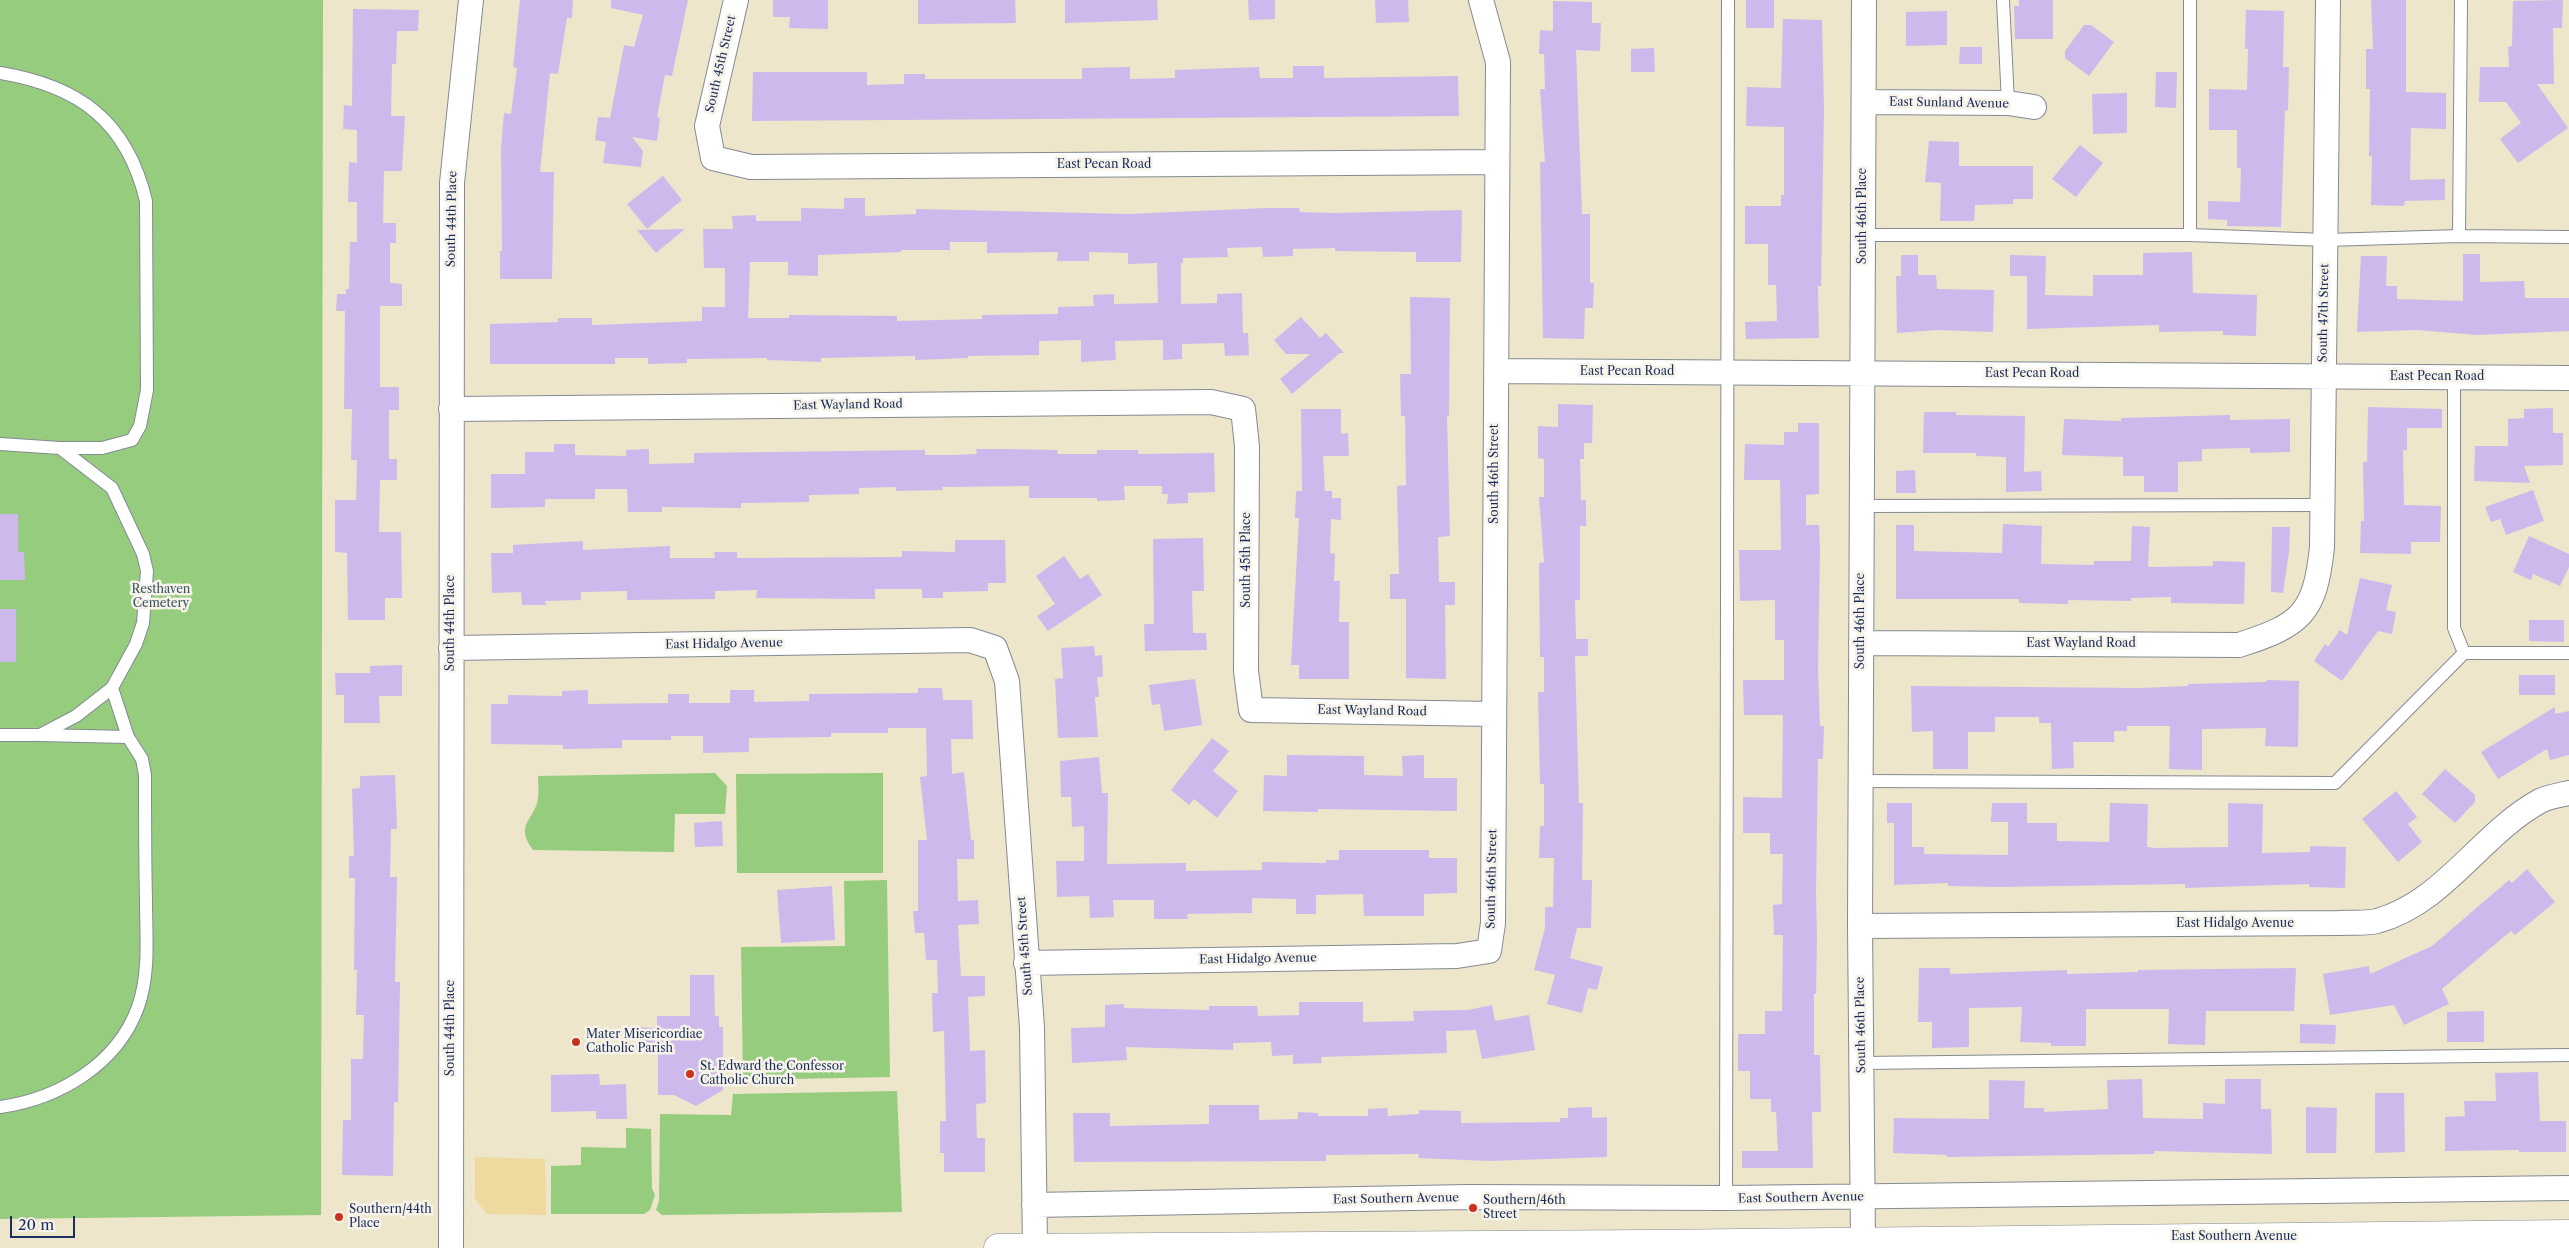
<!DOCTYPE html>
<html>
<head>
<meta charset="utf-8">
<style>
	body { margin:0 }
	#map { position:relative; width:2569px; height:1248px; overflow:hidden; background:#ede6ca; font-family:"Libre Caslon Text",serif }
	canvas { display:block }
	.scale { position:absolute; left:10px; top:1216px; width:65px; height:22px; box-sizing:border-box; border:2px solid #1b2f5e; border-top:0; padding-left:6px; font-size:15px; line-height:18px; white-space:nowrap; color:#1b2f5e; -webkit-text-stroke:4px #f7f3e8; paint-order:stroke }
</style>
</head>
<body>
<div id="map">
<canvas width="2569" height="1248"></canvas>
<div class="scale">20 m</div>
</div>
<script>
const context = document.querySelector('canvas').getContext('2d');
context.lineJoin = 'round';
function paint(path, color) {
  context.fillStyle = color;
  context.fill(path, 'evenodd');
}
function trace(path, color, width, dash) {
  context.strokeStyle = color;
  context.lineWidth = width;
  context.lineCap = dash ? 'butt' : 'round';
  context.setLineDash(dash || []);
  context.stroke(path);
}
function label(font, color, halo, rows, align = 'center') {
  context.font = font + ' "Libre Caslon Text",serif';
  context.lineWidth = 5;
  context.setLineDash([]);
  context.textBaseline = 'middle';
  context.strokeStyle = halo;
  context.fillStyle = color;
  for (const [text, x, y, turn = 0] of rows) {
    context.save();
    context.translate(x, y);
    context.rotate((+turn || 0) * Math.PI / 180);
    context.textAlign = isNaN(turn) ? turn : align;
    if (halo) context.strokeText(text, 0, 0);
    context.fillText(text, 0, 0);
    context.restore();
  }
}
paint(new Path2D(`
	M0,0h323l-2,1215 -321,4z
	M715,773l12,13 -2,28h-50l-1,38 -141,-2c-19,-26 1,-29 5,-51 1,-7 0,-16 0,-23z
	M883,773v100h-146l-1,-99z
	M887,880l3,197 -147,3 -2,-133 104,-1 -1,-65z
	M897,1091l5,121 -240,3 -6,-5 3,-9 1,-87 71,1 2,-21z
	M626,1128l25,1 1,59 3,7 -5,15 -6,4h-93v-48l30,-1v-18l45,1z`), '#96cc7e');
paint(new Path2D(`
	M475,1157l70,2 1,56 -59,-1 -12,-15z`), '#eeda9e');
paint(new Path2D(`
	M520,0h53l-1,18h-5l-9,56 -8,-1 -10,99h14l-2,107h-52v-28h2l-1,-102 3,-36 7,1 6,-46 -4,-1z
	M611,0h77l-16,76 -7,-1 -8,42 3,1 -3,23 -25,-4 11,14 -2,16 -38,-4 3,-21 -11,-2 3,-23 12,1 14,-73 10,2 9,-32 -32,-7z
	M773,0h55v29l-39,-1 1,-11h-17z
	M918,0h97l1,23 -98,1z
	M1065,0h92l1,20 -93,3z
	M1248,0h27v19l-26,1z
	M1375,0h33l1,22 -33,1z
	M1746,0h28v28h-28z
	M2019,0h34v39h-38l-1,-33h5z
	M2371,0h35v92l40,1v36l-35,-1 -1,52 35,-1v21l-40,1 -1,5 -33,-1 1,-49h-3l1,-67h-4v-40h7z
	M2563,0l-1,28h-9l1,56h-17l31,44 -50,35 -18,-24 21,-16 -15,-21h-27l1,-35h29l-1,-20 4,-1 1,-45z
	M1553,1l39,1v21h9l-1,28 -24,-1 6,164h8v69h4l-1,25h-8l-1,31 -41,-1 -3,-176h5l-5,-73h5l-1,-35h-5l1,-24 13,1z
	M353,9l66,1 -1,21h-21l-1,33h-4l-1,52h14l-3,55h-18l-1,52h13v20h-6v40l12,1v22h-22v81h19v23h-10v49h8v21h-17l-1,52h22l1,66h-17v22h-37l-1,-67 -12,-1v-52h21l1,-40h-6l1,-51h-8l1,-98h-9l1,-17h9v-5h3l1,-47h7v-40h-9l1,-40 8,1v-33l-14,-1 1,-24 8,1z
	M2246,10l38,1 -1,56h6l-1,44 -3,-1 -4,117 -54,-1v-6l-19,-1v-18l32,1 1,-34h-4v-38h-28v-41l38,1 1,-41h-3z
	M1947,11v34l-41,1v-34z
	M1783,19l39,1 2,90 -3,176h-3l1,52 -73,1 -1,-17 32,-1 -1,-36h-8v-41h-23v-38h36v-11h3v-68l-38,-1 1,-39 34,1z
	M2084,25h7l23,17 -25,34 -24,-18v-7z
	M1960,47h22v17h-23z
	M1654,48l1,24h-24v-23z
	M1293,66h31v12l134,-2 1,40 -707,5 1,-49h114v13l37,-1v-10h21v5h157v-11l48,-1v12l45,-1v-8l84,-3 1,11h33z
	M2156,72h21l-1,36 -21,-1z
	M2127,93v40l-34,1 -1,-40z
	M1929,141l30,1v24h74v33h-20v5l-38,1 -1,16h-34l1,-38 -16,-1z
	M2080,145l23,18 -27,34 -24,-18z
	M663,176l19,24 -35,29 -20,-25z
	M844,198h21v18l51,-2v-5l212,5 139,-6h32l1,4 34,1 128,-3 -1,52h-45v-10l-81,-1v-3l-42,1v7l-30,1 -1,-10 -35,1 1,9 -45,1v5h-2v41l36,-1v-9l25,-1 1,40h5l1,22 -24,1 -1,-13 -42,1v15l-19,1v-20l-48,1 1,19 -35,2v-22l-42,1v14l-71,1v2l-53,2v-4l-94,2v4l-54,-2v-2l-80,1v4l-39,1v-6h-33v6h-125v-40l68,-2v-4h34v7l110,-4v-14h23v-39h-21l-1,-39h30l-1,-13 24,-1v6h45v-13l43,1zM950,242h37v11l71,-1 -1,9h32v-9l39,1v11l29,-1 1,40 -44,1v-10l-21,1 1,11 -36,1v7l-76,1v4l-85,2v-5l-108,-1v3h-41l2,-56h38v13l30,1v-21l83,-3v-2h49z
	M685,229l-29,24 -19,-23z
	M2192,252l1,41 64,2 -1,41 -33,-1v-4l-64,1v-7l-132,4v-53h-17v-21l36,1 -1,39 48,1v-21h50v-22z
	M2463,254h17v28l44,-1 1,17h44v33l-91,4 -62,-5 -59,2 4,-76h26l-1,30h11v13l66,2z
	M1901,255h17v20h18l1,14 57,1 -1,42 -55,-2 -41,3 -1,-57h5z
	M1410,297l40,1 -1,118h-2l3,120 -12,1 1,45h16v23h-10l1,74 -40,-1v-79h-16v-25h9l-2,-88 9,-1 -1,-69h-4l-1,-42h11z
	M1301,317l19,21 6,-5 18,20h-4l-48,41 -12,-15 30,-25h-24l-12,-14z
	M1558,404l35,1 -1,38h-8v16h-4l1,41h5v26h-6v74h-5l1,39h12v17h-13l4,147h4l-1,77h10l-1,48h-14l-7,30 33,9 -6,23 -9,-2 -6,25 -35,-9 8,-29 -21,-5 11,-42v-21h8l1,-49h-15l1,-32h4v-42h-4l-2,-92h6v-35h-4l-1,-94 5,-1 -5,-65h5v-38l-6,-1v-32l20,1z
	M2368,407l74,2v19h-35v22h-4l1,55 37,1 -1,36h-29v12l-51,-1 1,-32h3l-1,-59h4z
	M2553,408v25h10v32l-39,1 6,17 -56,-2 1,-35h33v-27l16,-1v-9z
	M1301,409h40v25l7,-1 1,23h-26l2,35h7v7h9v22l-10,-1 -1,34 5,1 -1,27h6l-1,41h10v57h-50v-14h-8l8,-147h-4l1,-27h6z
	M1924,412h32v3l69,1 -1,56 17,-1 1,20 -36,1v-35l-30,-1v-3h-53z
	M2230,415v5l60,-1v33l-40,1v-5l-48,1v12l-24,1v30h-34v-16h-21v-19l-61,-2 2,-36 57,2v-3z
	M1798,423h21v71l-13,1v30h13l1,25 -2,119 2,57h4l-1,33h-5l-2,133 1,47 -1,55h-2v61h6l1,57h-9l1,56h-71v-17h36l-2,-39h-5v-13h-21v-28h-12v-37h27v-23h17l1,-76h-9l-1,-30 9,-1 1,-50h-13v-21h-27v-36l39,1 1,-83h-39l-1,-35h41v-40h-9v-40l-35,1 -1,-51h42l-1,-70h-36l1,-36 39,1v-13h14z
	M554,444h21v11l51,1v-6l23,-1v15l45,-1v-10l231,-3v5h26l26,-1 -1,-5h29l52,1 1,4h39v-4h41v4l76,-1 1,39 -27,1v10l-21,1 1,-10h-6v-8h-38l1,14 -28,1v-3h-68v-12l-87,1 1,3 -47,1v-4l-37,1v6l-50,1v7l-68,1v5l-79,-1v5h-34l-1,-23h-32v10h-50v8l-54,1v-34h34v-22h29z
	M1915,470l1,23h-20v-22z
	M2533,490l11,31 -38,14 -6,-16 -9,3 -6,-15z
	M0,514h18v38h6l1,28h-25z
	M2003,524l39,2 -1,38 53,1v-4h37l1,-35 18,1 -2,40 65,-1v-5l32,1 -1,42 -73,-1v-6l-40,1v3l-63,-1v4l-49,-1v-4h-123v-74h18v26l88,2z
	M2272,527h18l-1,25 -6,41 -12,-1z
	M2529,536l40,18v13l-9,19 -27,-12 -2,6 -18,-8z
	M1203,538l1,53h-12l1,42h13l1,17 -62,1 -1,-27h10l-1,-85z
	M955,540h50l1,43h-18v8l-45,1v6h-21v-9h-47v10l-119,-1 1,-8 -42,1v8l-88,1v-9l-46,1v8l-36,1 1,4h-24l-1,-13 -29,1 -1,-40h22v-8l70,-4v9l87,-4v12h45l-1,-6h23v6l165,-1v-6l53,1z
	M1064,556l16,23 8,-5 14,21 -54,36 -11,-15 18,-12 -19,-28z
	M2360,578l32,7 -6,25 10,2 -4,22 -14,-3 -36,50 -28,-20 11,-17 3,3 12,-17 7,5z
	M0,609h16v53h-16z
	M2529,620h35v22l-35,-1z
	M1094,646l1,10 7,-1 1,22h-6l2,20h-4l3,40 -40,1 -3,-59 8,-1 -2,-30z
	M402,665v31h-23l1,27h-36v-28h-8l-1,-22h35v-7z
	M2519,675h36v20h-36z
	M1195,679l7,46 -38,6 -4,-27 -8,1 -3,-20z
	M2267,680l32,1 -1,66 -33,-1 1,-18 -64,1v41l-33,-1 1,-43h-43v5h-13v11h-41l1,26 -22,1 -1,-46h-12v-6h-44v15h-27v37h-35v-38l-21,1 -1,-46 228,2 49,-2v-2l78,-2z
	M918,688h24l1,12h29l1,39h-22l1,35 12,-2 7,68h3v19h-17l1,42 20,-1 1,24 -21,1 3,51h24v20l-17,1 2,54 15,-1 1,53 -10,1 1,34h8v34h-41v-19h-4v-32h6l-2,-90 -11,1 -1,-39h6l-1,-33h-11l-2,-27h-9l-2,-22h5v-71h9l-7,-63 7,-1 -1,-48h-38v5h-57v4l-82,1v14l-46,1v-17h-32v4h-49v8l-59,1v-4l-72,-1v-40h17v-9l54,1v-5l26,-1v14l80,-1v-9h21v9h41v-13h24v12l55,-1v-7l109,-1z
	M2555,707v7l14,-3v44l-19,5 -3,-11 -49,30 -17,-27z
	M1212,738l17,13 -16,20 25,20 -21,27 -23,-19 -5,6 -18,-15z
	M1287,755l77,1v19l39,1 -1,-20 22,-1v23h33v33l-139,-2v3l-55,-1 1,-36 23,1z
	M1099,757l3,36h6l-1,71 79,-1v8l76,-1v-8l64,1v-3h13v-10h90v8h28v35l-33,1v22h-60l-1,-22 -47,1v19h-20v-15l-44,-1v15l-65,1 1,5h-34v-19h-41l1,17 -24,1 -1,-22 -32,1 -1,-36h28v-35l-12,1 -1,-30h-10l-1,-36z
	M2445,769l30,26v7l-20,21 -33,-29z
	M395,775l2,54h-6l-1,48h7l-2,105h5l-2,120h-4l-1,74 -51,-1 1,-55h8v-61h12l1,-44h-8l1,-45h-3l1,-92h-6v-22h5l-2,-67 8,-1v-12z
	M2396,791l21,26 -9,7 14,18 -24,20 -36,-43z
	M1887,803h25v44h12v7l84,1v-33h-17l1,-19h35v20h30v18l52,1 1,-39 38,1 -1,43 9,1 72,-1v-44l35,1 -1,49 48,-1v-6l36,1 -1,41 -36,-1v-3l-124,4v-4l-188,3 -49,-1v-3l-54,2v-62h-7z
	M722,821l1,25 -28,1 -1,-24z
	M2527,869l28,33 -40,33 -4,-4 -69,58 7,15 -45,21 -10,-20 -64,10 -7,-41 46,-8 1,8 62,-28 77,-66 3,3z
	M832,886l3,54 -54,3 -4,-53z
	M1919,968h31v6l117,-4v4l71,-2v-2l158,-2 -2,43h-88l-1,34 -37,-1 1,-35h-83v37h-35v-3l-31,-1 2,-35 -53,1v39l-37,1v-26h-14z
	M690,975h24l1,41h4v11h4v63l-27,16 -22,-11h-16v-41h-22v-27l21,1v-12h33z
	M1299,1002h64v20l51,-1 -1,-10 55,-1 24,-5 3,16 34,-6 6,35 -53,9 -6,-29 -30,1 1,22 -126,4 1,6 -29,1v-9l-21,1 -1,-14 -38,1v7l-107,-3 1,13 -55,3 -1,-35 34,-1v-22l19,-1v4l85,2v-4h48l1,10 41,-1z
	M2484,1011v31h-37v-30z
	M2300,1024l36,1 -1,19 -35,-1z
	M2538,1072l2,49h26v31h-47v-2l-74,1v-34l20,-1 -1,-15h32l-1,-28z
	M599,1074l1,11 26,-1 1,35h-31v-8l-45,1v-37z
	M2142,1079l1,39 60,1v-16l22,1v-25h36v30h10l1,45 -118,-3v3l-207,3v-2l-54,-2 1,-35 95,1v-39l36,1 -1,27h20v4l64,-3 -1,-29z
	M2375,1093h29l1,59 -30,1z
	M1209,1105h50v15l39,-1v-7l20,1v3h50v-7l19,-1 1,8 31,-2v-4l42,1v12l99,-1v-4h8v-10l24,-1v11l15,-1v40l-118,4 -71,-3 1,-4 -93,1v6l-252,1 -1,-49h37v13l99,-2z
	M2306,1107l31,1 -1,45h-30z`), '#ceb9ed');
const lane = new Path2D(`
	M2003,0l5,103
	M0,73c79,13 127,48 146,128l1,189 -7,36 -8,14 -30,8h-42
	M1863,235h327l136,5 133,-4 110,1
	M2190,235v-235
	M2459,236l2,-236
	M2454,377v251l10,25
	M0,444l60,4 52,40 31,66 4,17 -4,52 -7,21 -24,44 -36,28 -36,19h-40
	M1861,506l462,-1
	M41,735l87,2
	M1862,781l473,2 129,-130h105
	M1861,1063l708,-8
	M0,1107c58,-8 117,-42 138,-100 12,-34 8,-71 8,-106 -1,-42 -1,-84 -1,-126l-3,-16 -14,-22 -16,-49
	M1726,1198l2,-1198`);
const street = new Path2D(`
	M736,0l-29,126 6,32 38,9 746,-5
	M1864,102l144,1 26,4
	M1496,371l1073,7
	M451,409l760,-7 32,7 4,37 -1,225 5,39 242,4
	M1861,643l378,2c62,-20 76,-31 83,-98l6,-547
	M451,648l519,-8 25,8 12,33 25,347 3,219
	M1860,926l479,-3c12,-1 26,1 38,-2 68,-19 103,-87 163,-120 8,-4 20,-6 29,-8
	M1026,963l431,-7 32,-5 4,-28 5,-861 -17,-62
	M1034,1205l434,-8 258,1 843,-10
	M1863,1241l-3,-315 4,-926
	M451,1248l1,-1065 19,-183`);
const secondary = new Path2D(`
	M998,1248l651,-4 920,-10`);
trace(lane, '#848a94', 14);
trace(street, '#848a94', 26);
trace(secondary, '#848a94', 29);
trace(lane, '#fff', 12);
trace(street, '#fff', 24);
trace(secondary, '#fff', 28);
for (const [x, y, r, color] of [
	[576,1042,5,"#c8321e"],
	[690,1074,5,"#c8321e"],
	[1473,1208,5,"#c8321e"],
	[339,1217,5,"#c8321e"]
]) {
  const dot = new Path2D();
  dot.arc(x, y, r, 0, 2 * Math.PI);
  context.fillStyle = color;
  context.fill(dot);
  trace(dot, '#f7f3e8', 2);
}
label('12px', '#1b2f5e', '#f7f3e8', [
	["South 45th Street",721,64,-77],
	["East Sunland Avenue",1949,103,1],
	["East Pecan Road",1104,165],
	["South 46th Place",1863,216,-90],
	["South 44th Place",452,219,-89],
	["South 47th Street",2324,313,-89],
	["East Pecan Road",1627,372],
	["East Pecan Road",2032,374],
	["East Pecan Road",2437,377],
	["East Wayland Road",848,405,-1],
	["South 46th Street",1495,474,-90],
	["South 45th Place",1247,560,-90],
	["South 46th Place",1861,621,-90],
	["South 44th Place",451,623,-90],
	["East Hidalgo Avenue",724,644,-1],
	["East Wayland Road",2081,644],
	["East Wayland Road",1372,711,1],
	["South 46th Street",1492,879,-89],
	["East Hidalgo Avenue",2235,924],
	["South 45th Street",1025,946,-94],
	["East Hidalgo Avenue",1258,959,-1],
	["South 46th Place",1861,1025,-91],
	["South 44th Place",451,1028,-90],
	["East Southern Avenue",1801,1198,-1],
	["East Southern Avenue",1396,1199,-1],
	["East Southern Avenue",2234,1237]
]);
label('12px', '#3a5666', '#f7f3e8', [
	["Resthaven",161,590],
	["Cemetery",161,604]
]);
label('12px', '#1b2f5e', '#f7f3e8', [
	["Mater Misericordiae",586,1035],
	["Catholic Parish",586,1049],
	["St. Edward the Confessor",700,1067],
	["Catholic Church",700,1081],
	["Southern/46th",1483,1201],
	["Street",1483,1215],
	["Southern/44th",349,1210],
	["Place",349,1224]
], 'left');
</script>
</body>
</html>
